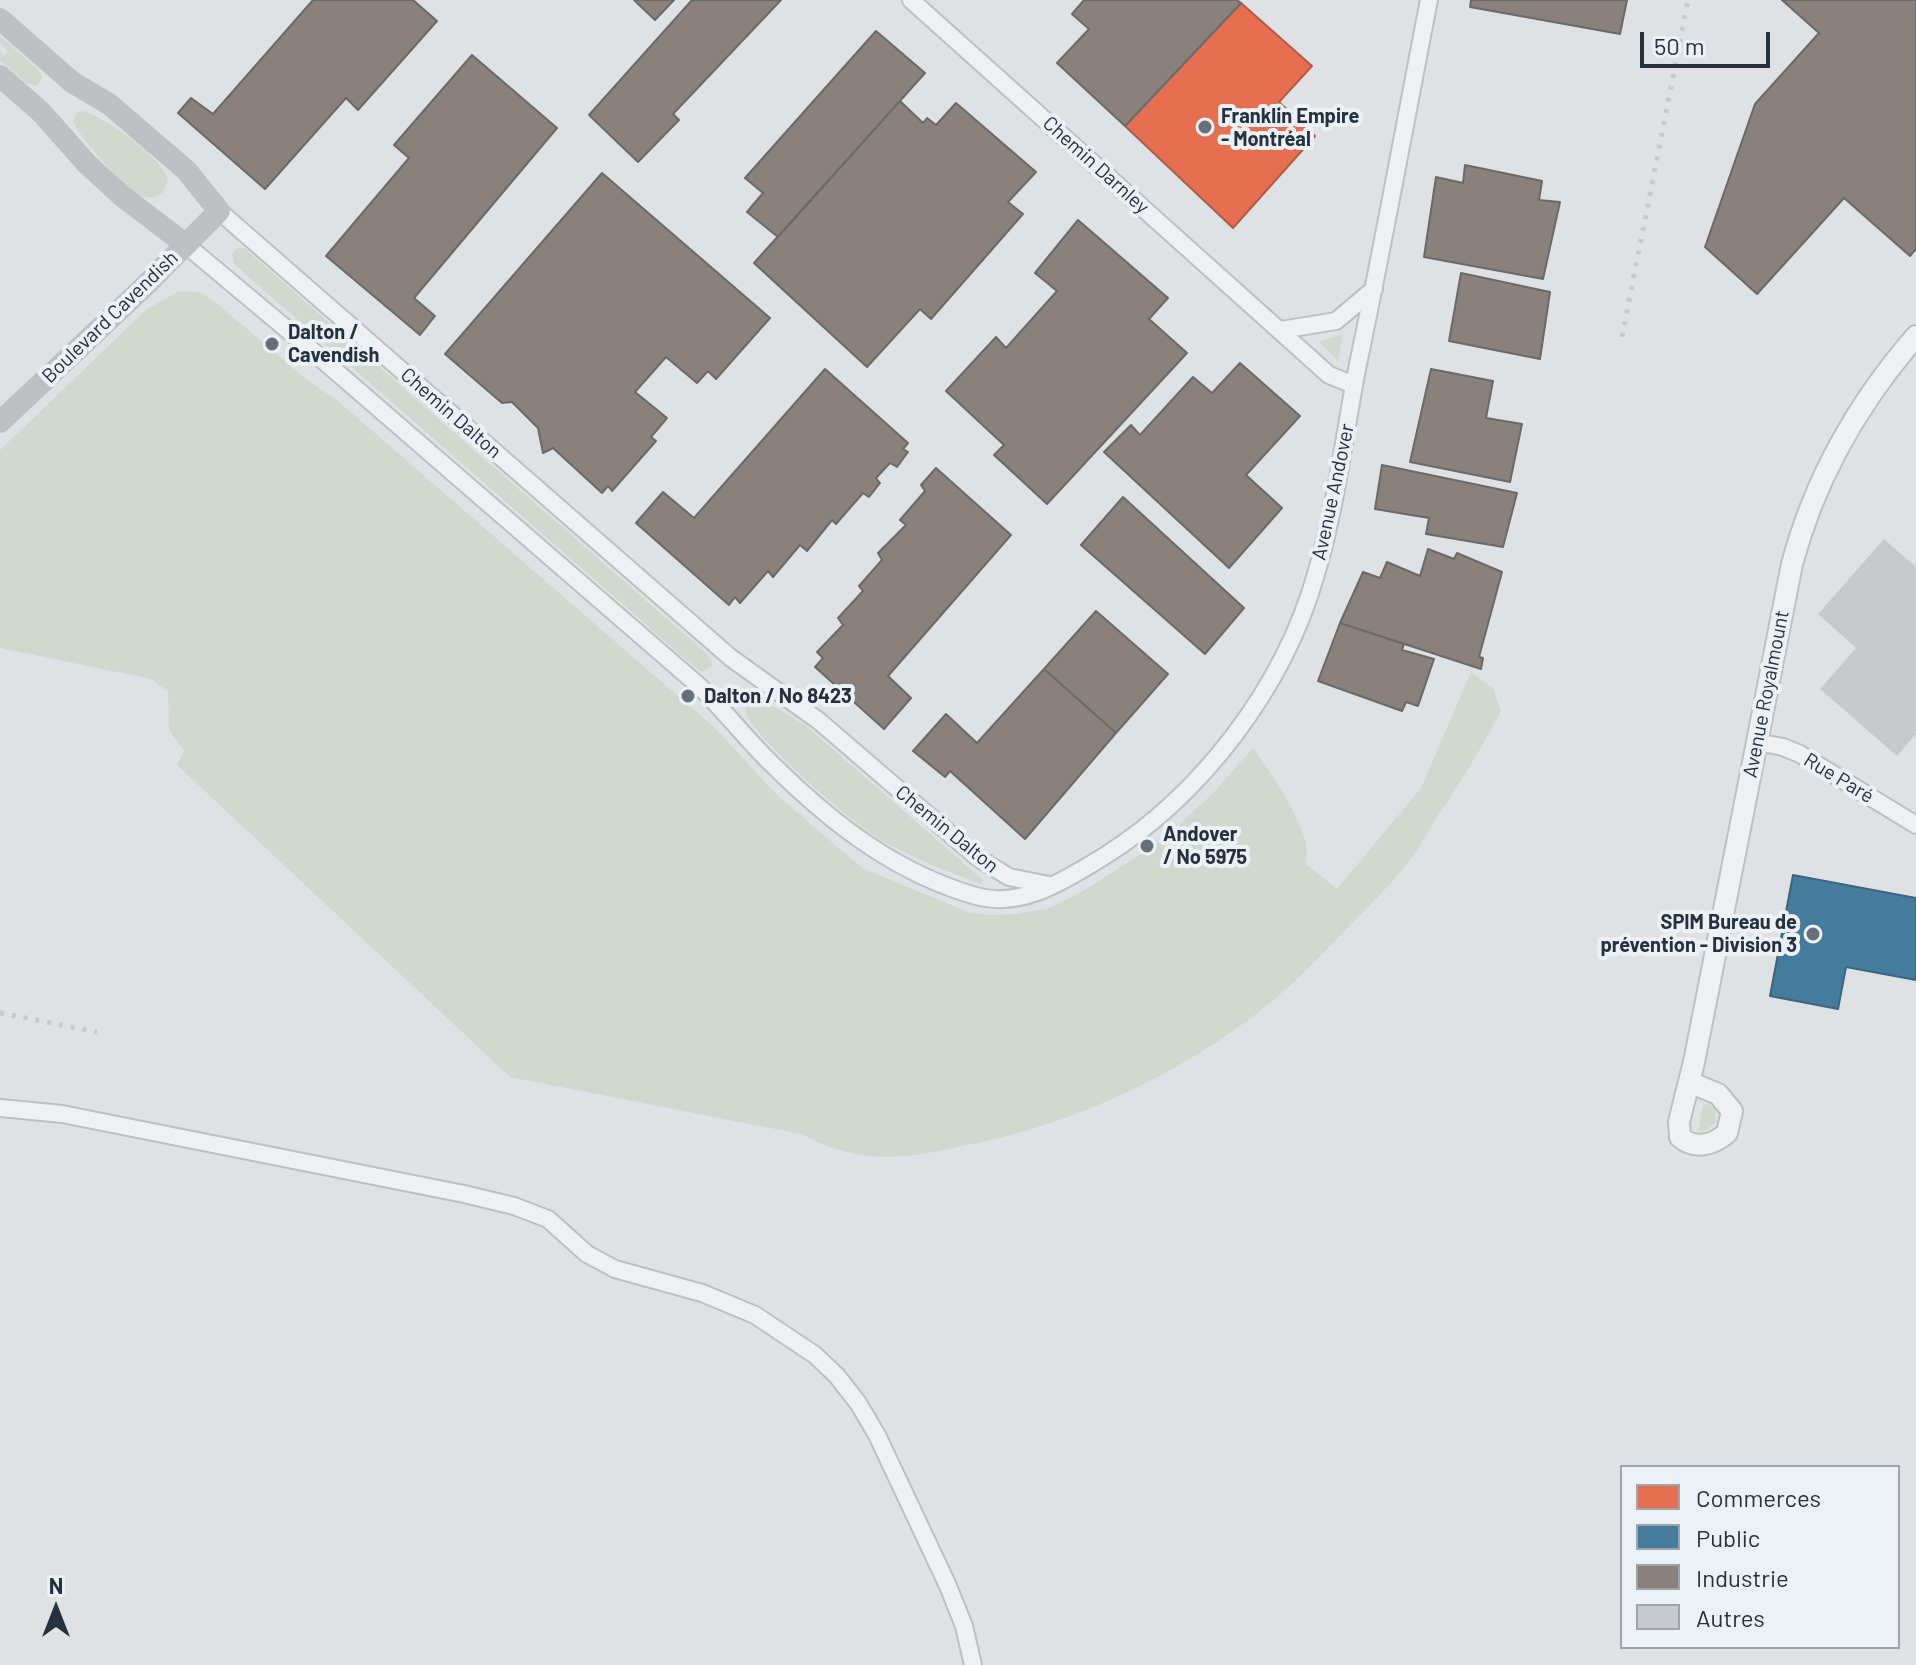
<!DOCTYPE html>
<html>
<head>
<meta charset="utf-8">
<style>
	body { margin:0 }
	#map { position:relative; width:1916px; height:1665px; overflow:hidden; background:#dfe2e5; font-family:Barlow,sans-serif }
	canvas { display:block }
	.legend { position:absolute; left:1620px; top:1465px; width:280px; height:184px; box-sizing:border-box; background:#ecf1f5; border:2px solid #9da4ac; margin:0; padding:10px 14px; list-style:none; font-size:24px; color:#26313e }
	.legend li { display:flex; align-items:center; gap:16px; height:40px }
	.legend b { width:40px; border:2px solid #9da4ac }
	.north { position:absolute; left:16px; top:1569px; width:80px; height:80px; -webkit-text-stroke:6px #ecf1f5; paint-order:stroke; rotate:0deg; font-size:22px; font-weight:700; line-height:32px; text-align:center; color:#26313e }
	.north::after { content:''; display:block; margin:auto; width:28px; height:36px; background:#26313e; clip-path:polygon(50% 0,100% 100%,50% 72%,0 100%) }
	.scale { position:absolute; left:1640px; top:32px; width:130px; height:36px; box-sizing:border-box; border:4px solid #26313e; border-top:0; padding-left:10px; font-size:24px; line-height:28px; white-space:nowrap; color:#26313e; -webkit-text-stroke:6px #ecf1f5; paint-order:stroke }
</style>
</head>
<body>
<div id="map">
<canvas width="1916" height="1665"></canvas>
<ul class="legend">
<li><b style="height:22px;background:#e76f51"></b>Commerces</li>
<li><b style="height:22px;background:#457b9d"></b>Public</li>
<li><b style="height:22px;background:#8a817c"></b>Industrie</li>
<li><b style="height:22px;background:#c7cacd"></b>Autres</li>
</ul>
<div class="north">N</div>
<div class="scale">50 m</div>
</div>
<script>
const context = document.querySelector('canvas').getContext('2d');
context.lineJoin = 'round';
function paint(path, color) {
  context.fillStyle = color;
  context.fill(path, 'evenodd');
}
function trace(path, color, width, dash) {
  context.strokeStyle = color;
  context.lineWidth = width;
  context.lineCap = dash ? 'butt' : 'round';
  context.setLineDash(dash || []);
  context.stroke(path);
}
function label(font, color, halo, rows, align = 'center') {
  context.font = font + ' Barlow,sans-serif';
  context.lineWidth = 8;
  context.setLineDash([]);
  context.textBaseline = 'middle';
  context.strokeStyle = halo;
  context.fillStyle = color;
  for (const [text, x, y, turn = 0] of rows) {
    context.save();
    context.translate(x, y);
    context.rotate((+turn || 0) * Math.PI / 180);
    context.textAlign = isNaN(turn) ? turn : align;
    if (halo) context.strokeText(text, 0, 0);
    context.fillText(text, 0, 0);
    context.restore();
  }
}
paint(new Path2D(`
	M0,36l40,35 2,7 -5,8 -11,-3 -26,-23v-9l4,3 4,-2 -8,-10z
	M84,111c22,7 82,48 84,71l-6,11c-6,4 -11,6 -18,4 -19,-7 -62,-57 -71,-75l3,-9z
	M237,248h7l464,407 5,10 -11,7 -4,-2 -464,-406 -2,-10z
	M179,291l21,1 15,10 90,76 33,23 378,328 61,66 85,73 106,44 20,3 27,-1 34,-6 34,-17 78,-50 51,-47 41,-46c17,24 63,87 53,116l31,25 84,-101 50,-116 22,16 8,23c-21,40 -44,77 -69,114 -9,15 -18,32 -30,45 -14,17 -30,33 -46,49 -30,31 -61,65 -96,92 -81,63 -182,111 -283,132 -68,15 -111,25 -176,-9l-291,-57 -333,-312 7,-14 -15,-21 -1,-38 -17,-13 -151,-31v-198l147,-141z
	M1343,334l-5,27 -19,-19z
	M750,699l18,4 37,22 178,155 -2,4c-33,-12 -66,-25 -97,-42 -25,-13 -136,-108 -139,-132 0,-6 2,-7 5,-11z
	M1707,1104l8,4 1,14 -9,8 -9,1 5,-26z`), '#d0d9d0');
const shops = new Path2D(`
	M1241,3l71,63 -33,36 36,34 -82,92 -108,-102z`);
paint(shops, '#e76f51');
trace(shops, '#ad5c4b', 2);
const public = new Path2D(`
	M1793,875l123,23v82l-70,-13 -8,42 -68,-13z`);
paint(public, '#457b9d');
trace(public, '#3c6580', 2);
const industry = new Path2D(`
	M313,0h100l24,21 -79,89 -12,-12 -81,91 -87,-76 13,-15 22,16z
	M634,0h40l-19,20z
	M692,0h89l-108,114 6,6 -41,42 -49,-47z
	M1084,0h153l4,3 -116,123 -68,-63 32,-34 -17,-15z
	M1471,0h156l-7,34 -150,-27z
	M1782,0h134v249l-6,7 -66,-58 -87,96 -52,-47 50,-143 64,-71z
	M876,31l49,42 -147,164 -31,-25 16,-19 -18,-15z
	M472,55l85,73 -143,170 21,18 -15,19 -94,-79 83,-98 -15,-13z
	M900,101l23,22 4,-5 9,7 20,-22 80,69 -28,30 15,12 -92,105 -11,-10 -53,58 -113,-104z
	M1465,165l77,16 -3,19 21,2 -17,77 -119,-22 12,-80 27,6z
	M602,173l168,145 -54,61 -8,-8 -11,12 -31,-26 -31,35 32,26 -16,19 5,4 -44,50 -4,-5 -6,7 -49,-45 -10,5 -5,-25 -26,-26 -10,1 -57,-49z
	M1078,220l90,78 -19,21 38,34 -140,151 -53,-49 10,-10 -58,-54 50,-54 10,11 51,-57 -22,-18z
	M1461,273l89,19 -10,67 -91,-18z
	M1240,363l60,53 -54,59 36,33 -53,60 -125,-116 27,-27 9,10 53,-58 19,16z
	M825,369l83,74 -5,6 5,3 -11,15 -7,-4 -14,15 4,5 -11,14 -6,-4 -27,31 -4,-4 -25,31 -7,-6 -27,32 -5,-6 -28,32 -5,-6 -6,8 -93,-82 27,-31 31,26z
	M1431,369l62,12 -7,37 36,6 -12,58 -100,-20z
	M1382,465l135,28 -14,54 -77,-13 3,-16 -54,-9z
	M936,468l75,67 -123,141 23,22 -27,31 -69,-62 8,-9 -6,-6 26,-27 -5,-7 25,-27 -4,-5 23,-26 -4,-7 28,-28 -6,-5 25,-29 -4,-6z
	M1123,497l121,111 -39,46 -124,-109z
	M1428,549l26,10 3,-6 45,19 -23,85 4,1 -2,11 -141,-46 23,-51 17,6 7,-16 33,14z
	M1096,611l72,63 -52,59 -72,-64z
	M1340,623l64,21 -2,6 32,9 -16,47 -12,-4 -4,9 -84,-30z
	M1044,669l72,64 -91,106 -75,-68 -5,6 -32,-26 33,-37 31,29z`);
paint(industry, '#8a817c');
trace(industry, '#6c6969', 2);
paint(new Path2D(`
	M1884,539l32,28v167l-19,22 -77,-67 36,-41 -38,-34z`), '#c7cacd');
const minor = new Path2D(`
	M911,0l418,375 25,10
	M219,211l512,447 88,63 159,137 31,19 40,8
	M185,244l117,98 396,343c28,27 51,58 79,84 57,56 121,105 199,127 46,13 89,-16 127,-39 99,-62 181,-170 213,-283 20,-67 28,-137 41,-205 26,-123 48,-246 72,-369
	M1281,330l55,-9 38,-32
	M1757,742l26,5 17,7 116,71
	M0,1108l62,6 402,80 50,12 34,13 39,35 28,15 87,24 53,22 60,40 22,21 21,27 19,32 71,151 16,40 9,39`);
const tertiary = new Path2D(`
	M1689,1082l29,12 14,17 -5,22c-14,12 -32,17 -47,4l-1,-15 15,-60 98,-498c23,-86 65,-160 124,-228`);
trace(minor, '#bdc0c3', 20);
trace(tertiary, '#bdc0c3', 24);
trace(minor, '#eff0f1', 16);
trace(tertiary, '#eff0f1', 20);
trace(new Path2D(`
	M0,19l72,63 37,22 77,66 33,41 -73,74 -146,137
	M0,76l41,36 46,52 35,32 63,48`), '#bdc1c4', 22);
trace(new Path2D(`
	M1622,337l66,-337
	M0,1013l97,19`), '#c8cacc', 5, [4, 8]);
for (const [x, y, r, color] of [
	[1205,127,8,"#676f78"],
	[272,344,8,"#676f78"],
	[688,696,8,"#676f78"],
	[1147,846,8,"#676f78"],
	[1813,934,8,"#676f78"]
]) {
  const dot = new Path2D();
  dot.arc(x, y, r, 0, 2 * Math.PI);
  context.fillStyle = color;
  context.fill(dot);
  trace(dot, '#ecf1f5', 3);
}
label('bold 20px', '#26313e', '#ecf1f5', [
	["Franklin Empire",1221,116],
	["- Montréal",1221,139],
	["Dalton /",288,332],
	["Cavendish",288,355],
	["Dalton / No 8423",704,696],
	["Andover",1163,834],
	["/ No 5975",1163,857],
	["SPIM Bureau de",1797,922,"right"],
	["prévention - Division 3",1797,945,"right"]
], 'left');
label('20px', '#26313e', '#ecf1f5', [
	["Chemin Darnley",1096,165,42],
	["Boulevard Cavendish",110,317,-44],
	["Chemin Dalton",451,413,41],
	["Avenue Andover",1333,492,-78],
	["Avenue Royalmount",1766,694,-79],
	["Rue Paré",1839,778,31],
	["Chemin Dalton",947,829,39]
]);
</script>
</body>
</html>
